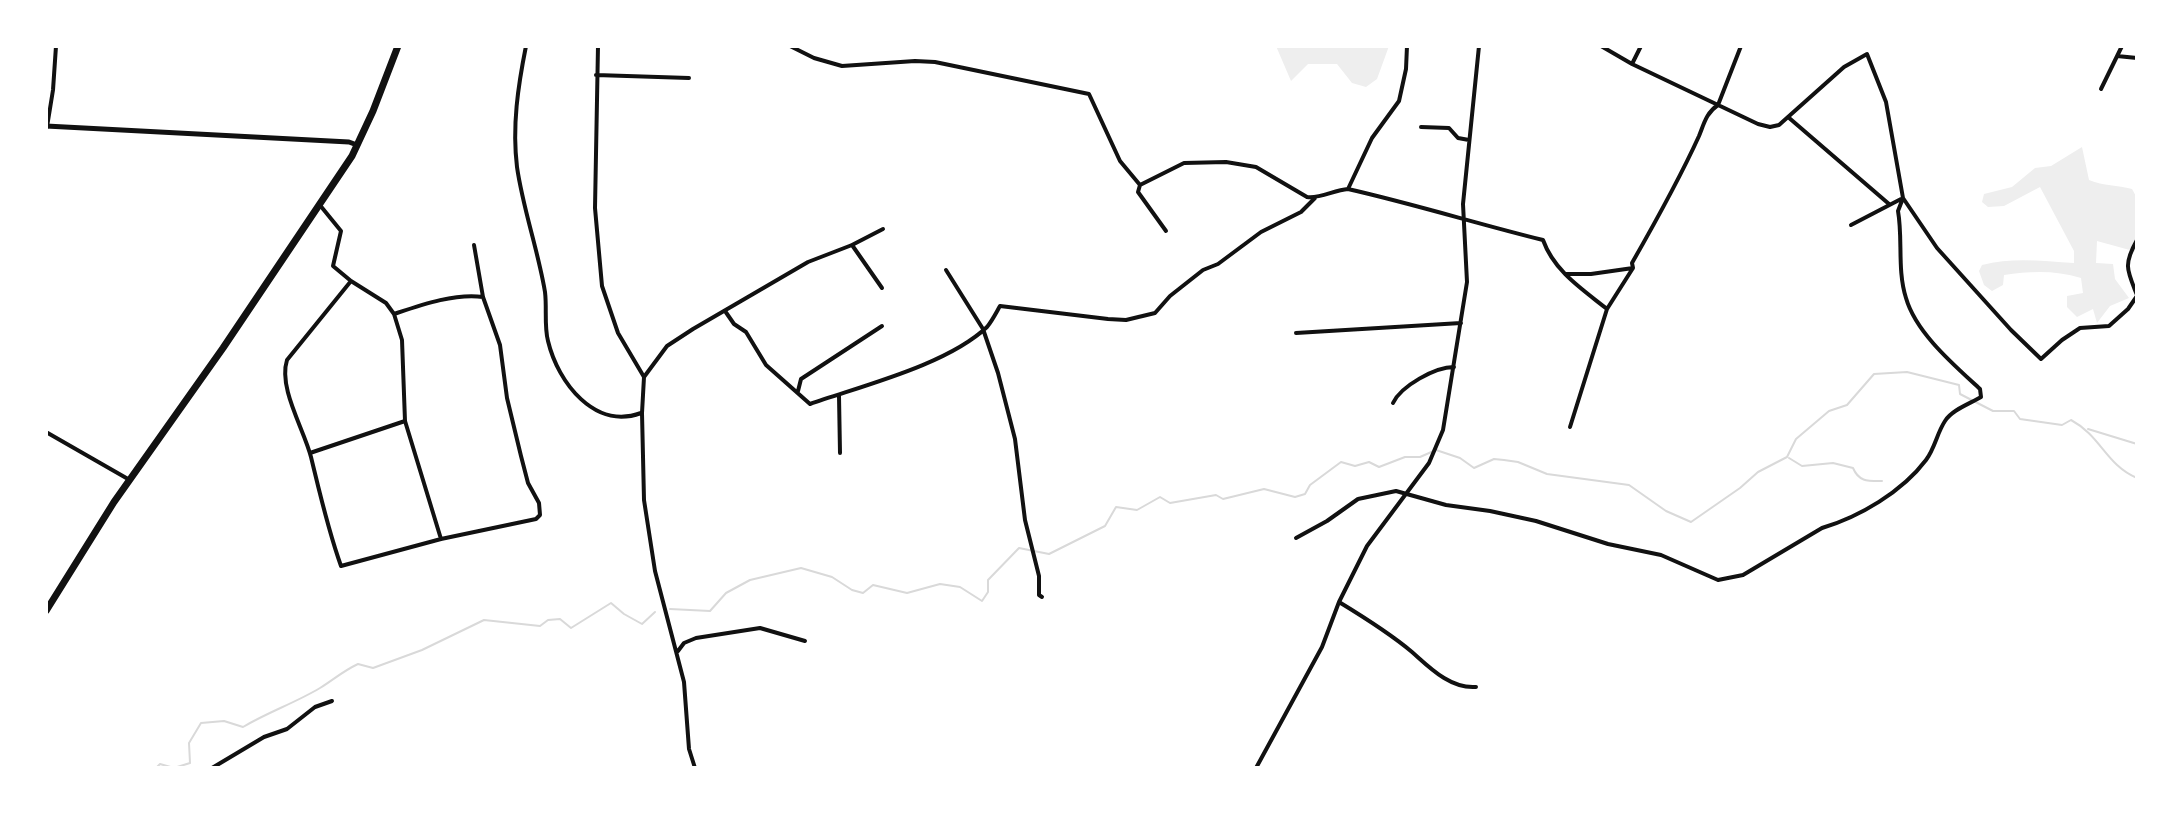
<!DOCTYPE html>
<html>
<head>
<meta charset="utf-8">
<style>
	body { margin:0 }
	#map { position:relative; width:2183px; height:814px; overflow:hidden; background:#fff; font-family:"PT Sans",sans-serif }
	canvas { display:block }
	.frame { position:absolute; inset:0; border:48px solid #fff; pointer-events:none }
</style>
</head>
<body>
<div id="map">
<canvas width="2183" height="814"></canvas>
<div class="frame"></div>
</div>
<script>
const context = document.querySelector('canvas').getContext('2d');
context.lineJoin = 'round';
function paint(path, color) {
  context.fillStyle = color;
  context.fill(path, 'evenodd');
}
function trace(path, color, width, dash) {
  context.strokeStyle = color;
  context.lineWidth = width;
  context.lineCap = dash ? 'butt' : 'round';
  context.setLineDash(dash || []);
  context.stroke(path);
}
paint(new Path2D(`
	M1276,46h113l-12,33 -11,8 -14,-4 -15,-19h-29l-17,17z
	M2082,147l7,33c15,6 28,5 43,9l5,9v54l-40,-11 -1,22 17,1 2,15 14,19 -19,8 -13,17 -4,-14 -16,8 -10,-10v-11l16,-3 -2,-15c-25,-8 -51,-7 -77,-3l-1,10 -11,6 -8,-6 -5,-14 3,-6c30,-8 62,-4 92,-2v-12l-34,-64 -36,19 -16,1 -6,-5 2,-8 28,-7 23,-19 16,-2z`), '#eee');
trace(new Path2D(`
	M2088,429l49,15
	M1789,458l13,8 31,-3 20,5c6,14 15,13 29,13
	M670,609l40,2 16,-18 24,-13 51,-12 31,9 20,13 11,3 10,-8 34,8 33,-9 20,3 22,14 6,-9v-12l31,-32 30,6 56,-28 11,-19 21,3 23,-13 10,6 46,-8 7,4 41,-10 31,8 10,-3 5,-9 31,-23 14,4 14,-4 10,5 26,-10h15l16,-7 24,8 14,10 20,-9 10,1 14,2 29,12 82,11 37,26 25,11 49,-34 18,-16 29,-15 9,-18 33,-28 18,-6 27,-31 33,-2 52,13 1,9 33,17h21l6,8 42,6 9,-5c30,16 35,45 66,58
	M156,768l4,-4 14,4 16,-5 -1,-20 12,-20 23,-2 19,6c25,-15 52,-24 77,-39 13,-8 23,-17 38,-24l15,4 49,-18 62,-30 56,6 8,-6 12,-1 11,9 40,-25 13,11 18,10 13,-12`), '#d9d9d9', 2);
trace(new Path2D(`
	M526,46c-8,40 -14,80 -9,121 6,42 21,83 28,125 2,16 -1,34 3,49 10,42 47,89 93,72
	M598,46l-3,162 7,78 16,47 26,44 -2,36 2,87 11,71 29,111 5,67 6,19
	M790,46l24,12 28,8 73,-5 20,1 154,32 31,67 20,24 -2,7 28,39
	M1601,46l31,18
	M1641,46l-9,18 126,60 12,3 9,-2 65,-58 23,-13 19,48 17,96 34,50 74,82 30,29 21,-19 18,-12 29,-2 19,-17 9,-13
	M2117,56l20,2
	M596,75l93,3
	M2101,89l21,-43
	M1788,117l101,87
	M47,127l6,-37 3,-44
	M1421,127l28,1 9,10 11,2
	M1140,185l44,-22 42,-1 30,5 51,30c13,2 27,-7 41,-8 66,15 130,35 195,51 11,31 39,49 64,69
	M1348,189l24,-51 27,-37 7,-32 1,-23
	M319,204l22,27 -8,35 18,15 -64,79c-9,28 17,69 24,97 9,37 17,73 30,109l100,-27 95,-20 4,-4 -1,-12 -11,-20 -7,-27 -14,-58 -7,-53 -17,-48 -9,-52
	M1851,225l50,-26
	M2137,240c-14,25 -10,30 0,55
	M852,245l30,43
	M946,270l37,59 15,44 17,66 10,81 14,56v19l3,2
	M1566,274h25l42,-6 -1,-5c24,-42 47,-83 67,-127 5,-12 7,-23 19,-31l23,-59
	M351,281l35,22 8,11 8,26 3,81 36,118
	M725,311l9,13 12,8 20,33 44,39c51,-18 137,-39 177,-77 5,-6 9,-14 13,-21l108,13 18,1 29,-7 15,-17 33,-26 15,-6 43,-32 40,-20 14,-14
	M394,314c27,-9 61,-21 89,-17
	M1296,333l165,-10
	M644,377l23,-31 26,-17 115,-67 44,-17 31,-16
	M798,391l3,-12 81,-53
	M839,396l1,57
	M1393,403c8,-17 42,-36 61,-36
	M1570,427l37,-118 26,-41
	M46,432l82,47
	M310,453l95,-32
	M1296,538l31,-17 31,-22 38,-8 50,14 44,6 46,10 72,23 53,11 57,25 25,-5 79,-47c37,-11 80,-36 104,-68 9,-12 11,-27 19,-39 7,-11 24,-17 36,-24l-1,-8c-26,-24 -64,-56 -74,-91 -9,-28 -3,-59 -8,-87l5,-13
	M1339,602c23,14 53,33 73,50 17,15 38,37 64,35
	M678,651l6,-8 12,-5 64,-10 45,13
	M212,768l52,-31 23,-8 28,-22 17,-6
	M1256,768l66,-121 17,-45 28,-56 62,-83 14,-33 24,-148 -4,-78 16,-158`), '#111', 4);
trace(new Path2D(`
	M46,126l303,16 8,3`), '#111', 5);
trace(new Path2D(`
	M46,611l68,-109 109,-154 129,-192 21,-45 25,-65`), '#111', 7);
</script>
</body>
</html>
